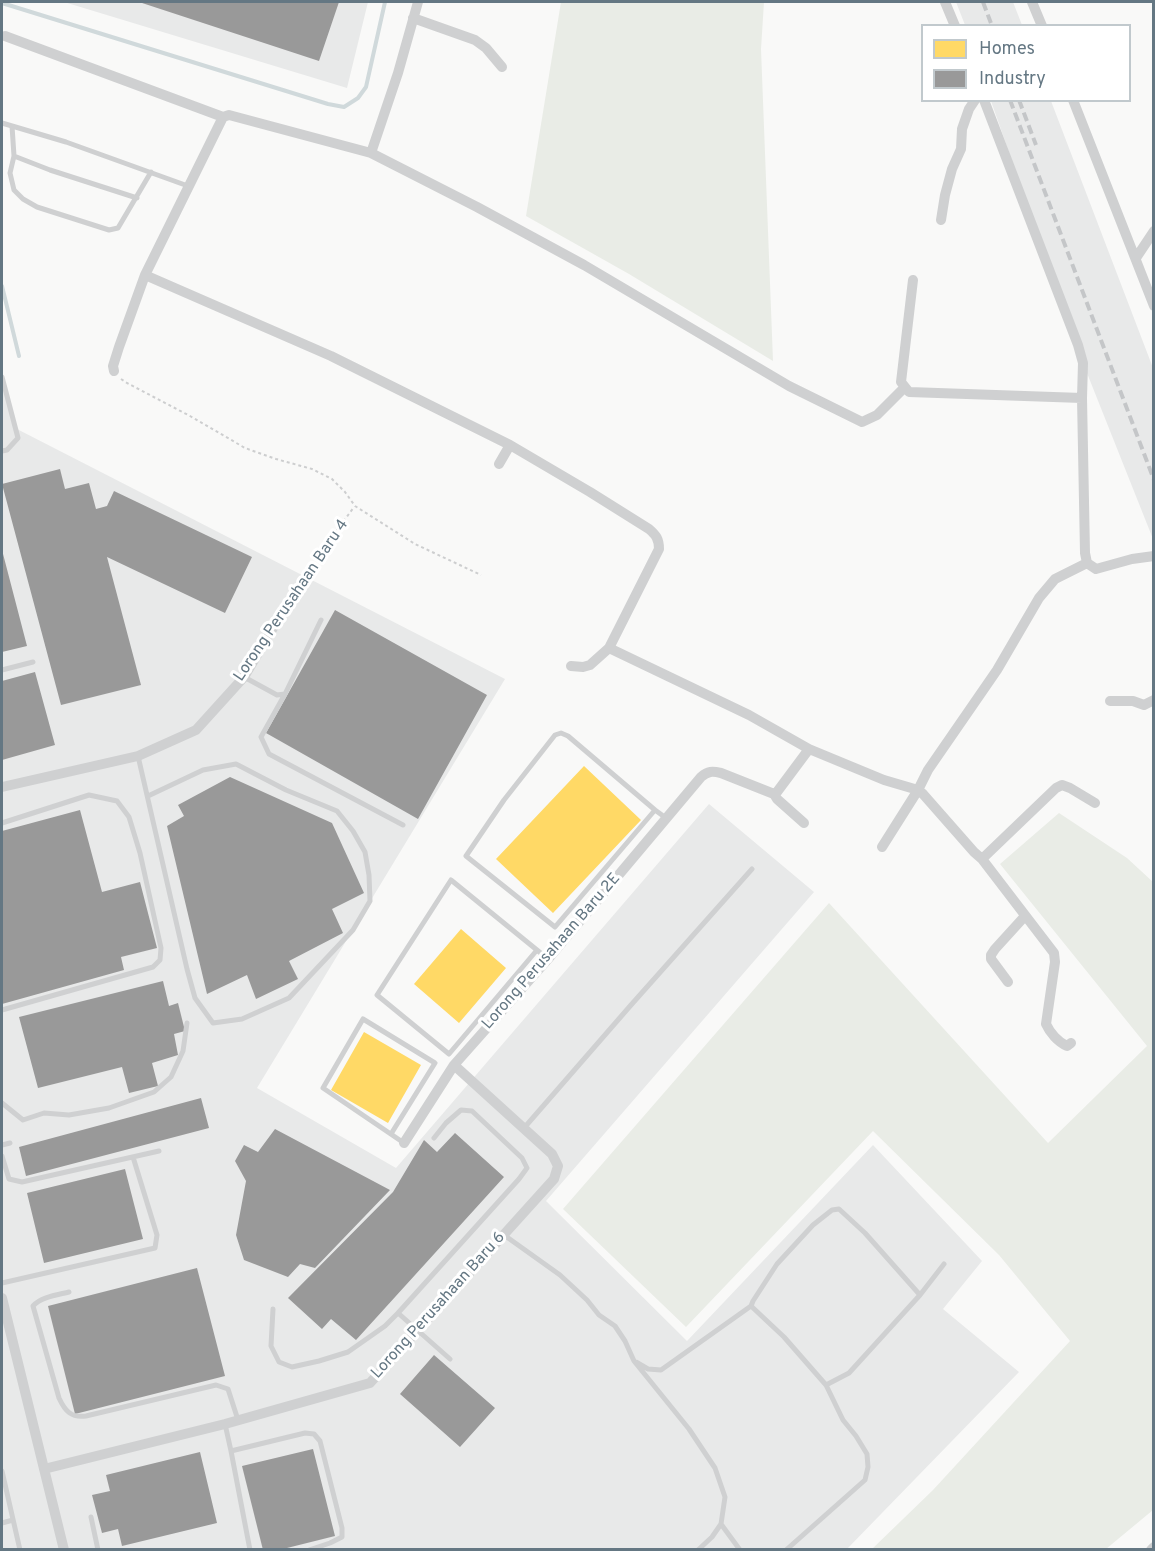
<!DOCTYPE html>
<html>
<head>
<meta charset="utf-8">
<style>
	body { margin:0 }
	#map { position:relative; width:1155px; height:1551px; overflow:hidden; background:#f9f9f8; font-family:Overpass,sans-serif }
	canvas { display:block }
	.frame { position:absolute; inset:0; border:3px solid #647783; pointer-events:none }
	.legend { position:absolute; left:921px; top:24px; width:210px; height:78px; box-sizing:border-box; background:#fff; border:2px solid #c1c9cd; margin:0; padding:8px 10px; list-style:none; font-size:18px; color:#647783 }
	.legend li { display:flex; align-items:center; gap:12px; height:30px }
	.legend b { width:30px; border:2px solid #c1c9cd }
</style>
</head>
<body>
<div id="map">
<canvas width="1155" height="1551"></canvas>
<div class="frame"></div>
<ul class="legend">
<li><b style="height:16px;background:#ffd966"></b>Homes</li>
<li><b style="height:16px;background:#999"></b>Industry</li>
</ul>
</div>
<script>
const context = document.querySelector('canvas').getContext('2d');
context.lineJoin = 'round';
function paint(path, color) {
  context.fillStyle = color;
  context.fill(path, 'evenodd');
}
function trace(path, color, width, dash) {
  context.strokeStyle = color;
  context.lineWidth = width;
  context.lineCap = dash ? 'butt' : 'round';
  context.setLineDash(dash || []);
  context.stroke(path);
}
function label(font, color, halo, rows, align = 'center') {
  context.font = font + ' Overpass,sans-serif';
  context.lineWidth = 6;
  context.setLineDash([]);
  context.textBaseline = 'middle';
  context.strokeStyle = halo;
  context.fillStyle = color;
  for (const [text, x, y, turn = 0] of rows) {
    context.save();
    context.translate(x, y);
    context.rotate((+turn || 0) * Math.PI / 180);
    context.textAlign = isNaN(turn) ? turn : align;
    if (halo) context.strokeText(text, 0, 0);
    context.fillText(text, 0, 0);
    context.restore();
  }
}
paint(new Path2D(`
	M64,2h304l-21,86z
	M956,2h57l9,23h-57z
	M991,101h60l102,267v171l-70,-176z
	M2,374l13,54 490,251 -248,409 139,80 313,-364 105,88 -268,309 141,140 186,-196 109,116 -39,48 76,63 -172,177h-845z`), '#e8e9e9');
paint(new Path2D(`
	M561,2h203l-3,47 12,312 -144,-87 -103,-58z
	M1059,813l68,45 26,24v628l-47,39h-234l61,-59 137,-149 -71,-86 -126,-124 -187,196 -123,-118 266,-306 219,240 99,-97 -147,-182z`), '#e9ece6');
paint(new Path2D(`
	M584,766l57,54 -88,93 -57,-54z
	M461,929l45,39 -47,55 -45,-39z
	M364,1032l57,33 -33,58 -57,-33z`), '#ffd966');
paint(new Path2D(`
	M139,2h200l-20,59z
	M60,469l5,20 24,-6 7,26 11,-3 7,-15 138,66 -27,56 -118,-56 34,128 -80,20 -59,-221z
	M2,550l25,96 -25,6z
	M335,610l152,85 -69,124 -152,-86z
	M35,672l20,73 -53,15v-79z
	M230,777l102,46 32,70 -32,16 11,24 -54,28 9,18 -42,20 -9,-24 -40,19 -40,-168 17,-10 -6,-11z
	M80,810l22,82 38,-10 17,66 -36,9 3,13 -122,34v-173z
	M163,981l6,25 9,-3 7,28 -11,3 4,21 -26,8 6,23 -29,7 -7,-26 -84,21 -19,-71z
	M201,1098l8,30 -183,48 -7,-29z
	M275,1129l115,61 -75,78 -15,-4 -12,13 -44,-17 -8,-25 10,-54 -11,-20 9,-16 14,7z
	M455,1133l49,44 -148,163 -25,-21 -9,10 -34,-31 105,-106 31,-52 13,12z
	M125,1169l18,70 -99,24 -17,-70z
	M197,1268l28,108 -150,38 -27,-108z
	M434,1355l61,53 -35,39 -60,-53z
	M313,1449l22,87 -56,14h-16l-21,-84z
	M200,1452l17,71 -95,23 -4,-17 -16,4 -10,-38 18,-4 -4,-16z`), '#999');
trace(new Path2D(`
	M2,3l326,101 16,3 14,-9 8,-11 19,-85
	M2,286l17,70`), '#d0d9db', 4);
trace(new Path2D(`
	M121,379l6,4 63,33 55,32 31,11 36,10 20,10 13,13 10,14 60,38 66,31
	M292,595l24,-36 38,-52`), '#cdcecf', 2, [3, 3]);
trace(new Path2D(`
	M2,123l64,19 122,44
	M12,126l2,30 -4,17 4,17 9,9 14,8 72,23 9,-2 33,-56
	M14,156l36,14 87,28
	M2,377l16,61 -11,12 -5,1
	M2,670l31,-8
	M244,677l33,18 8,-1 36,-74
	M285,694l-24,43 8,17 134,71
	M138,756l49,213 8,29 18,25 29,-4 47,-21 64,-68 17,-29 -1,-26 -4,-23 -12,-21 -16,-20 -51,-21 -50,-26 -33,6 -55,26
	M655,810l-100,117 -89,-71 38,-56 51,-65 6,-2 7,3 87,74 11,8
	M2,823l87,-28 28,6 12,16 11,36 21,95 -1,12 -7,7 -151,43
	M537,950l-88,104 -72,-59 74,-115 97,79
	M2,1103l21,17 21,-7 25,2 40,-7 45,-16 17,-15 12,-26 4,-28
	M524,1128l107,-123 121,-136
	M391,1134l44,-71 -72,-44 -40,69 81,55
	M434,1138l12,-15 15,-13 11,1 50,47 5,10 -8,11 -121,134 52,46
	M2,1145l8,-2
	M2,1156l7,23 13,3 137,-31
	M504,1235l56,40 27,25 12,15 16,11 10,15 9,20 55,68 26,39 10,29 -4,27 19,26
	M2,1283l153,-35 2,-13 -24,-78
	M69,1292c-12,3 -28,5 -36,14l26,92c6,13 12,20 27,18l130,-31 12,4 10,31
	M273,1309l-2,37 8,16 13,5 27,-6 29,-9 37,-26 13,-13
	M636,1362l12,7 13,1 90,-64
	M826,1385l23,-12 71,-78 24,-31
	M225,1424l6,27 74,-18 9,1 6,7 22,87v9l-12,6 -21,7
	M231,1451l19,99
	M2,1471l18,79
	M91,1517l7,33
	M2,1523l11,-3
	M698,1550l14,-13 9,-13
	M786,1550l79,-70 3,-13 -1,-13 -11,-18 -13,-16 -17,-35 -42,-48 -33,-31 2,-5 24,-37 36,-39 19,-15 7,-1 26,24 55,62`), '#cfd0d1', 5);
trace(new Path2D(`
	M945,2l10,24
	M1032,2l10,24
	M413,18l62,22 11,8 16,19
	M5,36l218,81 6,-2 142,38 106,54 107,58 205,121 73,36 15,-7 27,-27
	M984,100l94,245 5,18 -1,35 3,155 2,10 9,6 36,-10 22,-3
	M1073,100l81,206
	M371,153l27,-80 20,-71
	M941,220l4,-25 7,-26 9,-20 1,-20 7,-20 6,-9
	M1136,258l18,-27
	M145,275l186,81 179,89 80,47 59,37c7,6 10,10 10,20l-50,99 -19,17 -7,2 -12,-1
	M913,280l-12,102 8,10 173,6
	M114,371l-1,-5 6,-19 26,-72 78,-158
	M499,464l11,-19
	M609,648l140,67 60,34 75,31 34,10 5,4 51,58 8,7 72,94 1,9 -9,62c4,9 12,18 21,22l4,-3
	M1110,701h23l11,4 10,-5
	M2,787l136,-31 58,-26 48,-53 42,-71
	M774,794l3,-2 32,-43
	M882,847l36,-57 10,-20 69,-100 42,-72 16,-19 32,-16
	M982,859l74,-71 6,-3 8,3 25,15
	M1008,982l-17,-23v-4l4,-6 30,-33
	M404,1143l50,-78 94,-106 153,-182c7,-6 11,-6 20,-4l53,21 3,5 27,24
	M2,1298l62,252
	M44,1469l181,-45 145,-41 184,-204 4,-13 -6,-12 -98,-89
	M1151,1550l3,-3`), '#cfd0d1', 10);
trace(new Path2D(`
	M983,2l9,24
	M1010,100l144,380
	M1019,100l17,45`), '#c4c6c8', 4, [9, 4.5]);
label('16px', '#647783', '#fff', [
	["Lorong Perusahaan Baru 4",292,601,-56],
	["Lorong Perusahaan Baru 2E",552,952,-49],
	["Lorong Perusahaan Baru 6",439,1306,-48]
]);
</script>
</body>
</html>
